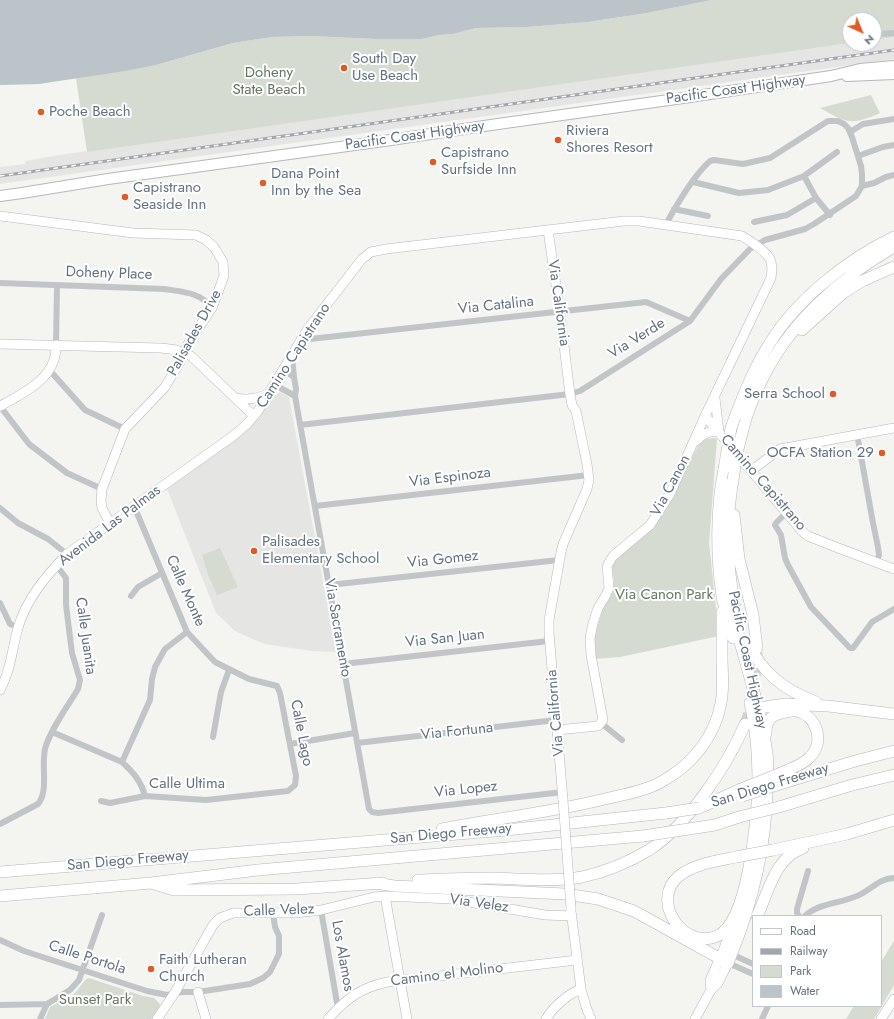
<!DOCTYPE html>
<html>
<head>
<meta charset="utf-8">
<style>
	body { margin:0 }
	#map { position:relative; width:894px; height:1019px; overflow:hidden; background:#f4f4f0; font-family:Jost,sans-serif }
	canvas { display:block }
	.legend { position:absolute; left:752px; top:915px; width:130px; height:92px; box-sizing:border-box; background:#fff; border:1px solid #c1c7cd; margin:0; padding:5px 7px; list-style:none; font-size:12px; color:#647281 }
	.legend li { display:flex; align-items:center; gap:8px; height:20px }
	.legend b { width:20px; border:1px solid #c1c7cd }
	.north { position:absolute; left:842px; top:12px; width:40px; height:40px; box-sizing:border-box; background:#fff; border:1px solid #c1c7cd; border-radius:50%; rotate:136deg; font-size:11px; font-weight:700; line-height:16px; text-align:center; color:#647281 }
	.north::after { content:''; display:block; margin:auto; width:14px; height:18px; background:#de5b26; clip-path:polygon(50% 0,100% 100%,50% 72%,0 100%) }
</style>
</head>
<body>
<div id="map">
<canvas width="894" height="1019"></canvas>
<ul class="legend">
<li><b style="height:5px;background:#fff"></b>Road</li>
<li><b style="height:5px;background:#a2a7ad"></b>Railway</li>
<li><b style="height:11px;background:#d5dbd1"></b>Park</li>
<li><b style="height:11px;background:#bac4c9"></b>Water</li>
</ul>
<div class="north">N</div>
</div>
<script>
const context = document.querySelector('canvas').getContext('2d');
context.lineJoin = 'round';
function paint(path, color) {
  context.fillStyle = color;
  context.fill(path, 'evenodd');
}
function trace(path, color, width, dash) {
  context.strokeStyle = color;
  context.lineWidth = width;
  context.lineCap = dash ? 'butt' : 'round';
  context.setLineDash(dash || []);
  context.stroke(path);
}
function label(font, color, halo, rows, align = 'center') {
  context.font = font + ' Jost,sans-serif';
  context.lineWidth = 4;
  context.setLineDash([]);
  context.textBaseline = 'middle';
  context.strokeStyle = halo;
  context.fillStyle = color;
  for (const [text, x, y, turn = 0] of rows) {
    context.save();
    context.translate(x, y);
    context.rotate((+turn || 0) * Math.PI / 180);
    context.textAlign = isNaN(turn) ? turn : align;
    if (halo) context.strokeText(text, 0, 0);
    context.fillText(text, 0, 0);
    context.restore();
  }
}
paint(new Path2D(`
	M894,37v22l-894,125v-17l25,-3 1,-3 33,-6 791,-112 24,1v-4z
	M280,392l9,5 47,255 -24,-1 -48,-7 -29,-13 -19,-18 -49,-124 64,-48 37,-42z`), '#e5e6e4');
paint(new Path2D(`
	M712,0h182v37l-20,3v-20h-24v23l-763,109 -11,-74 80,-13 77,-22 39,-6 40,-1 63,3h47l17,-4 14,-1 23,-6 51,-1 61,-5 59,-9z
	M871,95l9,18c-29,13 -33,10 -60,-5z
	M714,438l3,1 -8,104 10,93 -99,21 -27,2 -2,-21 6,-10 6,-20 10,-17 1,-9 -2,-15 2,-7 33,-30 39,-61 15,-29z
	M220,548l18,39 -21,8 -9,-20 -6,-20z
	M894,941v44l-18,31 -2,3h-28l8,-13h27v-44z
	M89,978l54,18 11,2 6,6 -1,7 -8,8h-106l5,-12 24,-13 12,-15z`), '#d5dbd1');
paint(new Path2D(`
	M0,0h712l-65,13 -59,9 -61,5 -51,1 -23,6 -14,1 -17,4h-47l-63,-3 -40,1 -39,6 -77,22 -31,6 -86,13 -39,1z`), '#bac4c9');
trace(new Path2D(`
	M745,724l8,-22 4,-50`), '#d0d4d4', 11, [11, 5.5]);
const secondary = new Path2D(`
	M0,216l133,17 63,2 10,5 8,7 9,15 1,14 -12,32 -23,34 -9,20 -15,25 -40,42 -23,60 -1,12 1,7 8,15
	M548,230l12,83 10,81 2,11 4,6 11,53 2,16 -2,9 -24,55 -2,8 -12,68v13l14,167
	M0,344l160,4c12,1 21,2 31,8l63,60
	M235,398c15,2 21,1 35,-5
	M715,398l4,34
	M0,406c24,-13 57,-28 56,-61
	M705,416l97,115 6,5 25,10 61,23
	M696,441c7,-7 12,-10 23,-10
	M752,470l28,-21 114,-21
	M0,690c11,-20 12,-41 18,-62 8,-29 29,-53 49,-74l166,-118 14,-12 11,-13 49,-81 55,-71 9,-7 15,-3 238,-28h15l103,15c8,5 23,14 28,23 3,6 2,13 1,19l-66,138 -35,78 -20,31 -37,31 -6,10 2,22 -3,7 -8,13 -5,15 -3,15 1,17 12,65 -5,6 -41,4
	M385,896l22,123
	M571,911l10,78 5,18 5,12
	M711,990l-1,-10 13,-29 11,-30
	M198,992l8,27
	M157,1019l17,-25 39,-69 7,-7 13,-5h62l26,-3 53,-13 11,-1 66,3 94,16 27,1
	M328,1019c18,-20 32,-31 59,-37l190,-22
	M546,1019c7,-12 22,-25 35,-30
	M695,1019l16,-29 7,-7 10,-20
	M881,1019l13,-20`);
const primary = new Path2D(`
	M847,76l47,-2
	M0,196l22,-3 86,-14 283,-39 100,-15 192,-27 148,-22 29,-7 34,-3`);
const highway = new Path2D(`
	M802,330l41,-37 19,-12 32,-14
	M735,417c10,-26 20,-51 35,-74 27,-44 78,-84 124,-106
	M743,429c4,-15 9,-29 16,-43 27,-60 79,-107 135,-139
	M724,469c-8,39 -8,87 -2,127 3,14 7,28 11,42
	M734,515l5,44 14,56 4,33
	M747,641c15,32 37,49 69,61
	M752,709l33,-5 43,2 66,8
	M766,734c0,-11 3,-19 16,-21 4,-1 10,-3 15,-2 20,5 28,31 13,46 -7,8 -20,12 -29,16
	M780,784l75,-23 39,-10
	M779,807l73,-22 42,-10
	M699,808l42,-19
	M695,828l20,-3 24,-8
	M442,829c56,-11 112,-17 167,-31 17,-4 36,-7 52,-16 30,-16 54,-45 60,-79 3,-15 1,-31 1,-46 0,-15 0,-30 0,-45
	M773,850l74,-16 47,-14
	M736,857c-19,4 -42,7 -57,19 -29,24 3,72 36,61 34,-11 42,-122 43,-153 0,-26 -2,-56 -8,-81
	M0,872l506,-42 160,-17
	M418,880c26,-1 51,-2 76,-2 29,1 59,4 88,-1 23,-5 47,-15 67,-27 39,-25 78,-84 96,-126
	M151,883l23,7 123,-1 86,-6
	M376,883l18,3 171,8 33,5 36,12 94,52c23,-55 38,-113 39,-173 0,-12 2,-25 0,-36 -5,-39 -17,-75 -27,-112 -3,-11 -4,-22 -5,-33 -8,-46 -10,-83 -2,-129
	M0,896l151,-13 107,-13 385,-34
	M757,916c12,-24 17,-58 46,-68`);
trace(secondary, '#b4b8bc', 10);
trace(primary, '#b5b8bc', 12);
trace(highway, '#b4b7ba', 12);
trace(new Path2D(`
	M874,32l4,2 16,-1
	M850,132l13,-8 31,-5
	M858,156l25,-9 11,-2
	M804,176l12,22 14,17
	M693,182l46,11 29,-3 36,-14 33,-24
	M862,186l12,-3 12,-6 8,-2
	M674,209l34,7
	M754,222l33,-7 29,-17
	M0,283l164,6c19,3 36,3 48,19
	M301,340l345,-38 44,19
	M56,345l1,-59
	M292,357l2,20
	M283,370l11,7 2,12 -1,7 74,413 3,3 6,1 185,-21
	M48,372l5,2 32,36 40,19
	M275,385l20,11
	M0,406l29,38 38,29 35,16
	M300,425l270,-31 10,-3 110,-70 31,-42 29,-30 15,-9 40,-11 9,-5 42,-28 6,-10v-12l-1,-8 -9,-29 -4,-9 -4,-4 -6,-3h-10l-58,37 -27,6 -29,-4 -4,1c-16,14 -35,46 -45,65
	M857,434l16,89 5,24 1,8 -3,8
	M315,506l274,-31
	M0,508l18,15 30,16 19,15
	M786,513l-10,10 -1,2 6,10 4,23 3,7 23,42 39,41h3l19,-26 22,-13
	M329,585l230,-25
	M131,596l7,-9 24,-14
	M0,603l10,21 8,3
	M343,664l206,-23
	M601,723l21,17
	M52,732l70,30c11,10 19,19 23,34
	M213,737l8,-45 8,-22
	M357,743l199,-23
	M290,744l65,-11
	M122,762l28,-62 2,-21 3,-12 10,-18 22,-17
	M101,801l9,2 35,-7 61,4 82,-9 7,-6 1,-9 -16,-83 -3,-7 -28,-7 -34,-17 -28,-30 -50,-119 -4,-6
	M0,824l38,-20c11,-13 3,-38 7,-55 5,-19 23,-43 33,-60l2,-9 -8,-27 -6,-48v-27l-10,-13
	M321,910l16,93 2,4
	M799,916l-2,-3v-4l11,-38
	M805,916c16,-15 40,-12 58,-23 10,-6 19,-15 31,-15
	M0,940l24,11 123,40 20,4 15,-3h16l52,-8 13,-6 7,-6 9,-18v-18l-4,-9 -2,-14
	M729,953l24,11
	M728,963l25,11
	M0,1005l47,-1
	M40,1019l7,-15 23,-14 9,-10 23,-65
	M762,1019l6,-13`), '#c2c5c8', 6);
trace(secondary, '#fff', 9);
trace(primary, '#fff', 10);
trace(highway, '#fff', 11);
const rail = new Path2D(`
	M0,176l894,-126`);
trace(rail, '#a2a7ad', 3);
trace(rail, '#fff', 1.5, [4.5]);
const secondaryBridge = new Path2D(`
	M563,800l8,108`);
const highwayBridge = new Path2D(`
	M724,469l7,-41 4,-11
	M733,480l4,-27 6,-24
	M741,789l40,-16
	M742,796l38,-12
	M666,813l33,-5
	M739,817l40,-10
	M643,836l52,-8
	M736,857l37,-7`);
trace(secondaryBridge, '#b4b8bc', 10, []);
trace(highwayBridge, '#b4b7ba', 12, []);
trace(secondaryBridge, '#fff', 9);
trace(highwayBridge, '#fff', 11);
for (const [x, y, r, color] of [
	[344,68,4,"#de5b26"],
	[41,112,4,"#de5b26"],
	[558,140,4,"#de5b26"],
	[433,162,4,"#de5b26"],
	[263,183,4,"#de5b26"],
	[125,197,4,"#de5b26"],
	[833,394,4,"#de5b26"],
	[882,453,4,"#de5b26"],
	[254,551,4,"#de5b26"],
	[151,969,4,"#de5b26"]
]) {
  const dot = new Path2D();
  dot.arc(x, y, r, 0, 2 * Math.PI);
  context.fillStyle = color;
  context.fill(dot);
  trace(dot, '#fff', 1.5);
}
label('15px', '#647281', '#fff', [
	["South Day",352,59],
	["Use Beach",352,76],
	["Poche Beach",49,112],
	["Riviera",566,131],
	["Shores Resort",566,148],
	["Capistrano",441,153],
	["Surfside Inn",441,170],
	["Dana Point",271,174],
	["Inn by the Sea",271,191],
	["Capistrano",133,188],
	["Seaside Inn",133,205],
	["Serra School",825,394,"right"],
	["OCFA Station 29",874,453,"right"],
	["Palisades",262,542],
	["Elementary School",262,559],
	["Faith Lutheran",159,960],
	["Church",159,977]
], 'left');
label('15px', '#667862', '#fff', [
	["Doheny",269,73],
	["State Beach",269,90],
	["Via Canon Park",664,595],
	["Sunset Park",95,1000]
]);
label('15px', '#647281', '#fff', [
	["Pacific Coast Highway",736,90,-8],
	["Pacific Coast Highway",415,136,-8],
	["Doheny Place",109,274,2],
	["Via California",558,303,82],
	["Via Catalina",496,306,-6],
	["Palisades Drive",195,333,-61],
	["Via Verde",637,339,-32],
	["Camino Capistrano",294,356,-57],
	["Via Espinoza",450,478,-7],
	["Camino Capistrano",763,483,49],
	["Via Canon",671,486,-62],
	["Avenida Las Palmas",110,526,-37],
	["Via Gomez",443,560,-6],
	["Calle Monte",185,591,66],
	["Via Sacramento",337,628,80],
	["Calle Juanita",85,636,82],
	["Via San Juan",445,639,-6],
	["Pacific Coast Highway",747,660,78],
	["Via California",556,713,-95],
	["Via Fortuna",457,732,-6],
	["Calle Lago",301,733,79],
	["Calle Ultima",187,784],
	["San Diego Freeway",770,786,-17],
	["Via Lopez",466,790,-6],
	["San Diego Freeway",451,834,-5],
	["San Diego Freeway",128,861,-5],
	["Via Velez",479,904,8],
	["Calle Velez",279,911,-2],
	["Los Alamos",342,956,80],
	["Calle Portola",87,958,18],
	["Camino el Molino",447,975,-7]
]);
</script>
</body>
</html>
